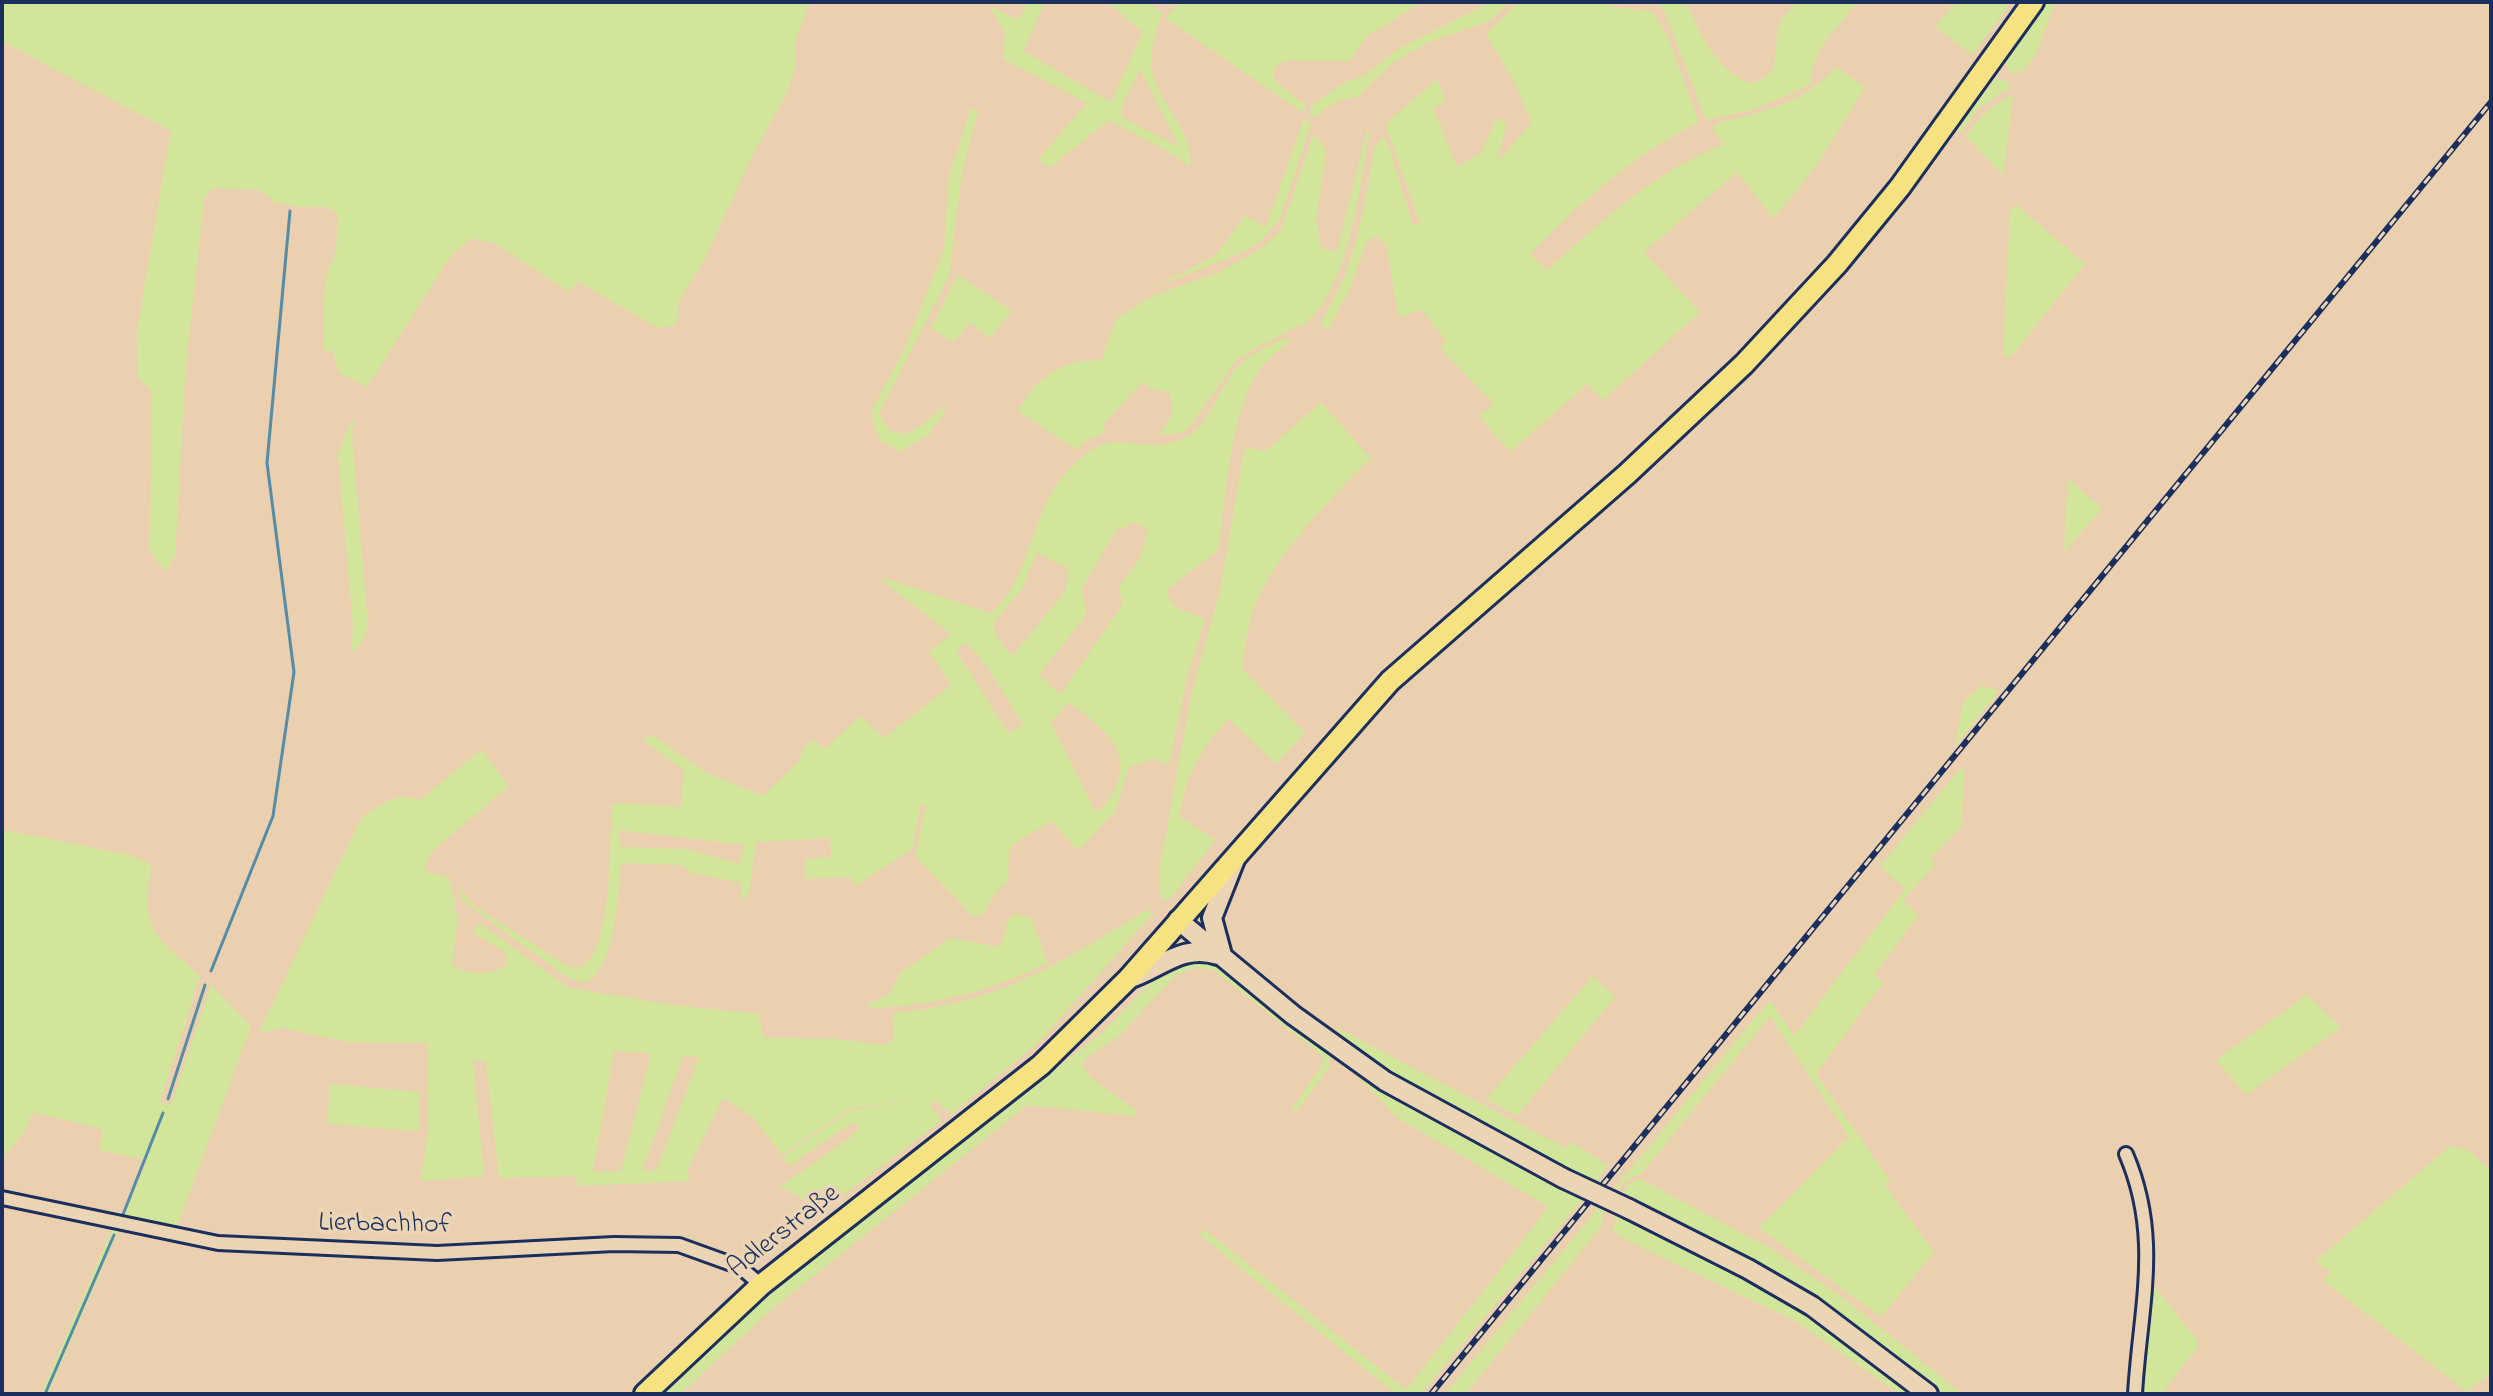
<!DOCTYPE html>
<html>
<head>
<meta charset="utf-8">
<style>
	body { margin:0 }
	#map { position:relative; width:2493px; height:1396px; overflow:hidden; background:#ebd0af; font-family:"Indie Flower",sans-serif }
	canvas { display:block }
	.frame { position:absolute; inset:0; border:4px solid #1b2f5e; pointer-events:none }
</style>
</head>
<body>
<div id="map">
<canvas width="2493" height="1396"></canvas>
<div class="frame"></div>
</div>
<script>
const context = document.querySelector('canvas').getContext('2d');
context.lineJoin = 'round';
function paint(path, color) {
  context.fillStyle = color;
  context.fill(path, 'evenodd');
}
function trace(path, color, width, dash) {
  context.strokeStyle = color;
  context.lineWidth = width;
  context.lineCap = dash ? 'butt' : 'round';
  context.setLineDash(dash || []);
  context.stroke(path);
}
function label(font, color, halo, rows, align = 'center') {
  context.font = font + ' "Indie Flower",sans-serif';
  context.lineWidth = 7;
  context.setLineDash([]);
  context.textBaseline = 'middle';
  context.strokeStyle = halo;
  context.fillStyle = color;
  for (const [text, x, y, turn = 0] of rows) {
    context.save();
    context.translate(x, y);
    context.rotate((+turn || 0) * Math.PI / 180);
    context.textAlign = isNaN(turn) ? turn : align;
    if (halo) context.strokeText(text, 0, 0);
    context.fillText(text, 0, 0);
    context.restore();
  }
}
paint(new Path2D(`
	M2,2h808l-14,36 -1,31 -8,24 -33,59 -50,108 -25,41 -3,24 -19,3 -79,-47 -9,11 -73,-48 -24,-6 -22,19 -83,130 -29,-15 -5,-21 -9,-1 -1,-39 4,-37 9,-23 2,-36 -10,-8h-30l-24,-5 -13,-12 -49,-2 -8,11 -18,164 -11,193 -10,16 -15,-21 2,-159 -14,-15 -1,-46 34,-200 -169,-90z
	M1028,2h17l-22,49 88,51 32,-70 -36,-30h41l14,12c-6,16 -13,38 -10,55 4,35 44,61 38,99l-14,-12 -67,-36 -60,48 -11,-8 49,-57 -84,-44 2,-27 -16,-26 30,14zM1140,69l39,77v1l-56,-29 -2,-10z
	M1181,2h241l-49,31 -2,-2 -22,30 -59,-1 -13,4 -4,11 3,7 30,24 -4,6 -137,-94z
	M1491,2h19l-22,20 -60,20 -37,22 -35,34c-18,1 -28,6 -40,19l-6,-1 1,-9 31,-23 23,-9 35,-27z
	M1519,2h89l3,5 41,4 14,23 33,88c-64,32 -119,80 -169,132l17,16c53,-46 109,-101 177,-125l-11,-16 3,-6c45,-10 88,-19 120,-56l29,20 -50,81 -42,50 -36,-46 -93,80 56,60 -97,88 -16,-16 -77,68 -31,-36 15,-12 -53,-55 5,-8 -22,-29 -7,-2 -14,8 -5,-4 -11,-67 -10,-11 -10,4 -17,48 -22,42 -8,-6c33,-50 46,-116 54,-176l9,-11 4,4 26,84 7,-2 -34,-97 2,-4 49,-43 9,23 -13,6 24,59 24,-14 15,-33 5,-1 5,4 -8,39 34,-40 -18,-40 -28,-48z
	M1656,2h30c13,31 30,68 63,81 37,-5 22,-38 31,-59 3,-8 12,-15 16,-22h61c-20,29 -47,45 -45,82l-59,26 -47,10 -42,-110z
	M1956,2h55l-38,53 -38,-28z
	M2043,2h12l-20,55 -12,14 -12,3 -8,-12z
	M1996,78l12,4 3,5 -32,21 -18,24 -6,-3z
	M2010,95l3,2 -10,78 -37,-39 16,-21z
	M971,108l7,3 -16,61 -13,105 -70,136 9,16c22,13 37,-6 53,-21l6,1 -19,26 -31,19v-5l-16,-8 -8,-16 -1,-15 33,-62 39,-99 5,-73z
	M1304,118l7,6 -31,95 -19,22 -16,10 -94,38 64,-33 30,-40 21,11z
	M1368,126l1,11c-11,56 -20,150 -65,188l-7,1 -60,33 -48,69 -8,5 -22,2 13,-20 -2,-23 -20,-3 -7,-7 -40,42 2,8 -21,10 -7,8 -59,-39c17,-32 46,-54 83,-50l15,-42 36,-23 65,-23 47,-26 17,-17 33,-96 12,17 -10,69 5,28 16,4z
	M2016,205l69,59 -74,93 -8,-1 7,-145z
	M958,275l54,36 -22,27 -20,-16 -16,21 -23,-15z
	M1285,338l6,2c-12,10 -27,21 -35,35 -27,45 -30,123 -38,175l-51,40c2,21 22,22 38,29l-18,59 -18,87 -15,-6 -25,8 -14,44 -33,36 -6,1 -25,-27 -35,21 -7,9 -1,31 -11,8 -14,24 -9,3 -59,-61 11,-51 -5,-1 -9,45 -57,37 -3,-9 -47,2v-20l26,-2 -1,-19 -74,4 -8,56h-7l1,-15 -51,-10 -9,-8 -61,-2c-3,30 -5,102 -34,119l-17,-3 -106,-77 -7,-17 17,21 95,61c44,15 42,-133 42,-161l6,-3 64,4 3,-37 -40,-29 6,-7 57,39 56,23 36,-35 6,-16 9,-4 11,8 35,-33 24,22 68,-53 -23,-33 22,-18 -69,-53 1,-3 108,35c39,-32 38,-93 70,-134 54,-68 76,-15 127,-43 22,-13 30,-45 46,-65 12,-15 33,-25 51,-33zM1131,521l17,8 -9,31 -20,26 4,18 -62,90 -22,-19 47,-60 -4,-27 36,-61 8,2zM1037,552l32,17 -4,23 -53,64 -17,-22 -1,-11 29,-36zM966,642l25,30 32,53 -15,8 -52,-82zM1069,703c29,20 66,46 46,85 -4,10 -10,19 -19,25l-45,-90zM619,830l126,15 -5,19 -54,-15 -67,-2z
	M1321,402l50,57c-39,37 -102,102 -119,155 -6,18 -7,36 -10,54l63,65 -29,31 -47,-45c-31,32 -41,53 -50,97l36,24 -46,60h-5l-5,-10v-17l33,-181 28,-101 25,-144 21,4z
	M354,415l-2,22 16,189 -8,20 -9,7 2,-27 -15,-172z
	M2068,479l34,30 -38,43z
	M1981,686l18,5 -44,55 8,-44z
	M481,750l28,36 -79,67 -6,18 25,7 7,28 -3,2 5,8 -6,49c16,11 35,10 53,2l2,-8 -3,-8 -32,-19 7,-9 90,65 103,17 87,9 4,24 74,1 46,6 11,-4 -1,-28c105,-9 166,-49 253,-103l8,2 -114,129 -88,73 -19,-14 -3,4 11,17 -96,73 -18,-9 -21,15 -26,-13 80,-57 -7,-8 -64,44 -6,-9 66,-46 71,-13 -72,11 -66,46 -29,-38 -30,-19 -36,72 3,11 -113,5 -1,-10 -77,2 -13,-117 -13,-1 11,116 -63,5 6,-42v-96l-78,-1 -68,-14 -22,5 102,-215c20,-13 35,-27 59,-18zM614,1050l37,4 -30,117 -28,1zM683,1056l16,1 -42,113 -15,1z
	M1961,768l4,3 -4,56 -30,31 4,7 -32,35 15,16 -43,57 7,11 -66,90 74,107 -6,3 50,68 -53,65 -122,-89 90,-91 -79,-121 -128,157c-19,5 -41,31 -40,52l-136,169h-21l325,-394 24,36 111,-147 -25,-23z
	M2,830l127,25 22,9c-9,70 0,66 49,112l-40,126 11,3 40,-120 40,41 -74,201 -8,2 -46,-9 24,-60 -48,-10 4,-21 -71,-17 -5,17 -25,30z
	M1013,914l18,4 17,45c-61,29 -110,42 -177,45l-3,-4 21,-9 11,-22 51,-35 47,9c10,-10 5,-23 15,-33z
	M1189,959l32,5 108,84 1,18 -33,45h-6l31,-46 2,-8 -109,-86 -17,-4 -22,8 -57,61 -33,22 -4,7 10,14 43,31 1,6 -109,-11 -255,204 -92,85h-24l131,-119 315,-242 64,-67z
	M1593,976l22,21 -98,119 -31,-17z
	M2307,995l34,32 -95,68 -30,-35z
	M1336,1027l212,112 19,9 5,-6 36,24 -14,18 -27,-13 -188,-103 -28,-19z
	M1350,1067l121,73 113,57 -163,197h-25l-196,-159 4,-6 202,161 143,-183 -153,-90z
	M330,1084l90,8v39l-93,-7z
	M2450,1146l18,4 23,21v201l-24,20 -143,-111 7,-8 -15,-12z
	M1640,1179l130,69 76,52 116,94h-19l-148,-112 -175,-86 11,-14z
	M1617,1213l112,53 92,55 95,73h-17l-102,-72 -175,-84 -9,-8z
	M113,1227l6,2 -71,165h-7z
	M2155,1287l45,57 -39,50h-22l10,-105z`), '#d2e69b');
trace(new Path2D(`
	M211,971l62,-155 21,-144 -27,-209 23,-252
	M168,1099l37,-114
	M122,1217l41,-104
	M45,1394l69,-159`), '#558ca8', 3);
const street = new Path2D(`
	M2126,1154c36,84 14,153 9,240
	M2,1198l216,45 219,10 177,-9 65,1 61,22 21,18`);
const secondary = new Path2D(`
	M1178,920l115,95 92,66 178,97
	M1222,955l-10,-37 24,-61
	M1128,979c32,-10 54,-36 90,-24
	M1629,1209l119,60 64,37 116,88`);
const primary = new Path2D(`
	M645,1394l116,-109 280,-220 87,-86 262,-298 237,-207 117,-110 93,-100 63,-77 133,-185`);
trace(street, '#1b2f5e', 18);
trace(secondary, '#1b2f5e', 24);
trace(primary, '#1b2f5e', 26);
trace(street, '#ecd5b5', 12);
trace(secondary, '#ecd5b5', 18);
trace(primary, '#f7e281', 20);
const rail = new Path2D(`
	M1431,1394l1060,-1292`);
trace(rail, '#1b2f5e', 6);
trace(rail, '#ecd5b5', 3, [9]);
const secondaryBridge = new Path2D(`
	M1563,1178l66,31`);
trace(secondaryBridge, '#1b2f5e', 24, []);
trace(secondaryBridge, '#ecd5b5', 18);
label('28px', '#1b2f5e', '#ecd5b5', [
	["Lierbachhof",385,1226,1],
	["Adlerstraße",785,1233,-38]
]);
</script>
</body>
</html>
